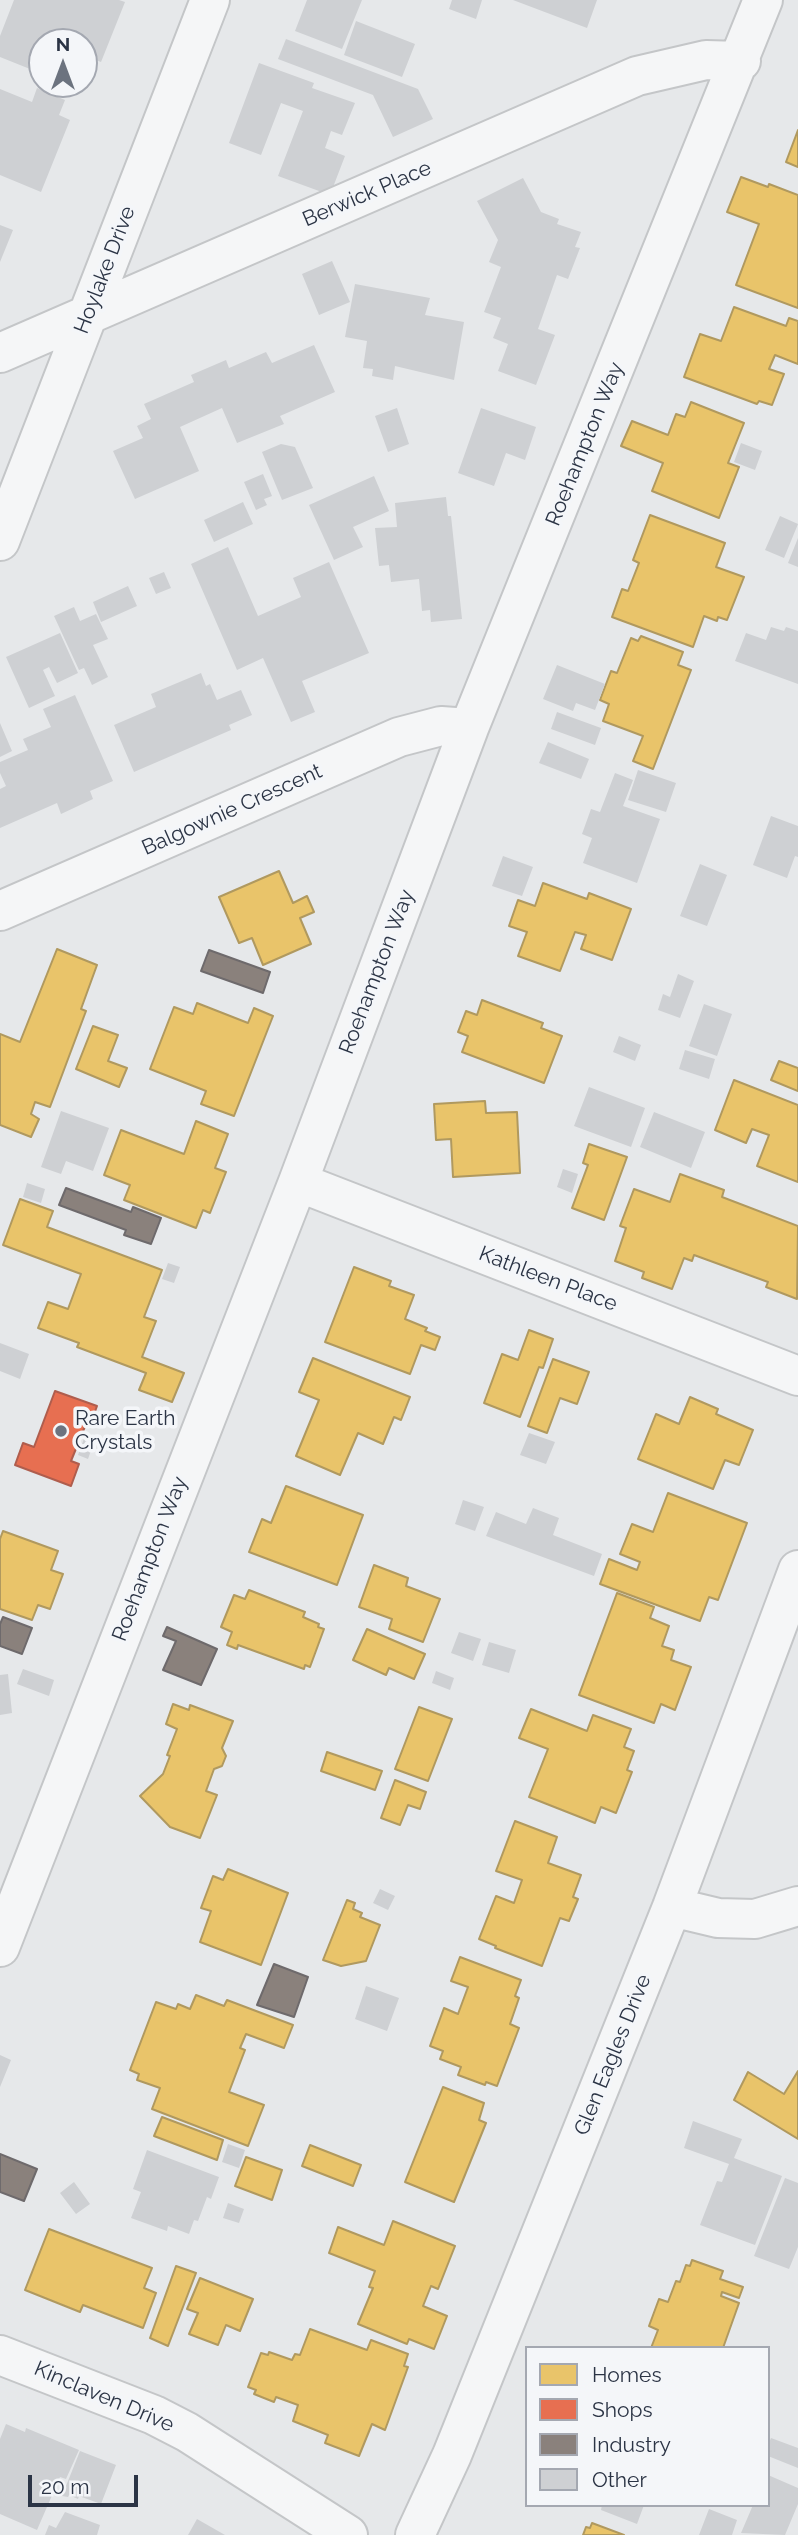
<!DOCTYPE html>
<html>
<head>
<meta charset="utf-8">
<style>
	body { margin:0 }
	#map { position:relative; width:798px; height:2535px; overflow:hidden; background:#e6e8ea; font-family:Raleway,sans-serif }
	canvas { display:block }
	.legend { position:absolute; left:525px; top:2346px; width:245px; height:161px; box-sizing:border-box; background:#f4f6f9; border:2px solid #a4a8b1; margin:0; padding:9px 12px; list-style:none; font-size:21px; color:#2b3445 }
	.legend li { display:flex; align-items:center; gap:14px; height:35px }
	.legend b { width:35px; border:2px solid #a4a8b1 }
	.north { position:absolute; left:28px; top:28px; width:70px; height:70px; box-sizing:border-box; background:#f4f6f9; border:2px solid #a4a8b1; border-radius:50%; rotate:0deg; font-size:19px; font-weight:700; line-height:28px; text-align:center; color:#2b3445 }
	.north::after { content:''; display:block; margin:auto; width:24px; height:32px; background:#6c737f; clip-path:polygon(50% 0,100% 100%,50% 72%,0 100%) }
	.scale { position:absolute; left:28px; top:2475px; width:110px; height:32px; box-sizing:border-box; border:4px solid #2b3445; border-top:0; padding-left:9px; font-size:21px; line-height:24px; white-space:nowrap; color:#2b3445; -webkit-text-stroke:5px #f4f6f9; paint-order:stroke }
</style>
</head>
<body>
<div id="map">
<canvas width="798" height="2535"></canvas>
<ul class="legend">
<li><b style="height:19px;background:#e9c46a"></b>Homes</li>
<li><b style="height:19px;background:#e76f51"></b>Shops</li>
<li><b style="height:19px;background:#8a817c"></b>Industry</li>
<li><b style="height:19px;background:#ced0d3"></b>Other</li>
</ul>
<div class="north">N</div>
<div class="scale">20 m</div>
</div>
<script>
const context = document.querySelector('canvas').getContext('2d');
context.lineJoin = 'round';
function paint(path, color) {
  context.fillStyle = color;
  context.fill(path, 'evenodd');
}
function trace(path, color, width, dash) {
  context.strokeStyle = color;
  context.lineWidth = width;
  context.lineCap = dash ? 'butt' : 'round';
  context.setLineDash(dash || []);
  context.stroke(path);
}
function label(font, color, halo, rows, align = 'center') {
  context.font = font + ' Raleway,sans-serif';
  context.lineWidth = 7;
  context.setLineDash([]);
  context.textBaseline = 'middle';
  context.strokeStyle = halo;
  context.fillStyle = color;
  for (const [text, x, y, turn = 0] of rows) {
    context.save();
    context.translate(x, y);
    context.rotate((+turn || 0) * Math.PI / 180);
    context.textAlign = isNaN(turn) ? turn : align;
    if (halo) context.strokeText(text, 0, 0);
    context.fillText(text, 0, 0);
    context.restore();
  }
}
const homes = new Path2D(`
	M798,130v37l-12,-5z
	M741,177l27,10 1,-3 29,11v113l-62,-23 23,-61 -32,-12z
	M734,307l52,19 3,-8 9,3v43l-23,-9 -6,14 15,5 -12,31 -13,-4 -2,3 -73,-27 16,-43 21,7z
	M691,402l53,21 -16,40 11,4 -20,51 -67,-27 11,-28 -42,-17 11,-25 36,14 8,-21 9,3z
	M650,515l75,28 -9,24 28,10 -17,43 -9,-3 -1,4 -13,-5 -11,31 -81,-30 10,-28 6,2 11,-28 -6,-3z
	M641,636l42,16 -5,13 13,5 -38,99 -20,-8 10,-25 -40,-15 6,-17 -9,-4 11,-29 6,2 14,-35 7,3z
	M279,871l14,32 14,-7 7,16 -14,6 11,26 -48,21 -11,-27 -13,5 -20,-46z
	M543,883l44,16 2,-6 42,16 -19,51 -31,-11 5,-14 -11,-3 -15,39 -42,-15 9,-24 -18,-6 9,-26 17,6z
	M57,949l40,16 -16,44 5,2 -36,96 -15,-5 -4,12 8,5 -8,18 -31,-12v-91l20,8z
	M482,1000l61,23 -2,5 21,8 -18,47 -82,-31 6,-16 -10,-4 8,-21 11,4z
	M197,1003l51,20 6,-15 19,8 -39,100 -33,-12 5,-13 -56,-22 24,-62 19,7z
	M93,1026l25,9 -10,26 19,7 -8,19 -43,-18z
	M779,1061l19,7v23l-27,-11z
	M734,1080l64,25v77l-41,-16 12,-31 -17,-6 -6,14 -31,-13z
	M485,1101l1,12 31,-1 3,61 -67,4 -2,-38 -15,1 -2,-36z
	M196,1121l32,13 -13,34 11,4 -16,41 -7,-3 -7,18 -72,-28 6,-15 -26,-10 17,-45 63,24z
	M589,1144l38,13 -23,63 -32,-12 16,-43 -5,-2z
	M680,1174l44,16 -2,7 76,29 -1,73 -31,-12 2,-5 -74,-27 -2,6 -8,-3 -12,31 -30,-11 2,-6 -29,-11 11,-33 -6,-2 14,-37 36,13z
	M20,1199l33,12 -6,16 115,43 -18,47 12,4 -14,36 42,16 -12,29 -33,-12 7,-17 -69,-26 2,-4 -41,-15 10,-26 20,7 13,-35 -78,-29z
	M354,1267l37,14 -2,5 25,9 -9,24 22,9 -2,3 15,6 -5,13 -14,-5 -11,29 -85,-32z
	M529,1330l24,9 -10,29 -4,-1 -19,50 -36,-14 18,-49 16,6z
	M313,1358l97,39 -9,23 -7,-3 -11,27 -25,-11 -18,42 -44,-19 23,-56 -20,-8z
	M553,1359l36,13 -12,32 -17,-6 -13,35 -19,-7z
	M690,1397l28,12 -2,5 37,16 -14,35 -14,-5 -12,29 -75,-30 18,-45 23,10z
	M286,1486l77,29 -26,70 -88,-33 13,-33 9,4z
	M668,1493l79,30 -29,77 -9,-3 -9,24 -100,-37 9,-25 28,11 3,-8 -20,-8 12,-30 21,8z
	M3,1531l55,20 -7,19 12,4 -13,35 -12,-4 -6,15 -32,-11v-70z
	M374,1565l34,13 -2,8 34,13 -17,43 -34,-13 3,-10 -33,-12z
	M249,1590l56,22 -2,5 16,7 -1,3 6,2 -14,38 -5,-2 -1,4 -66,-24 -1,4 -10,-4 5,-13 -11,-5 13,-32 11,4z
	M617,1593l37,14 -4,11 19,8 -7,20 12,4 -3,10 20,7 -16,43 -14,-6 -7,19 -75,-28z
	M367,1629l58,25 -11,25 -25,-11 -3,7 -33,-15z
	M173,1704l16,6 1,-5 43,16 -11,27 4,8 -4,10 -8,3 -8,22 11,4 -17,43 -30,-11 -30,-31 23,-22 7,-18 -3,-1 10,-26 -11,-5z
	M419,1707l33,12 -24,62 -33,-12z
	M531,1709l56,22 6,-16 38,14 -7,18 10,4 -7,19 5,2 -16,41 -15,-6 -6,16 -66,-26 19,-48 -29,-11z
	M327,1752l55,19 -7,19 -54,-19z
	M395,1780l31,12 -6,17 -12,-4 -8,20 -19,-7z
	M515,1821l42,16 -9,26 33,12 -8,22 5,2 -9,22 -9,-3 -18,48 -47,-18 1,-2 -17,-7 17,-43 18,7 8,-23 -26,-9z
	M228,1869l60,24 -27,72 -61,-23 11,-31 -10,-3 12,-32 10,4z
	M347,1900l8,3 -2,6 9,4 -2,4 20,8 -14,36 -25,5 -18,-6z
	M460,1957l61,23 -6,16 4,2 -9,26 9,4 -22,58 -11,-4 -1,3 -27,-10 3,-8 -21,-8 3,-8 -13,-5 14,-38 14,6 10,-27 -17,-6z
	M196,1995l28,11 3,-6 66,25 -9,23 -38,-14 -6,14 5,2 -16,42 35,13 -16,41 -96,-37 8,-21 -23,-8 2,-6 -9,-4 26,-68 20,7 2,-5 12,5z
	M798,2071v68l-64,-39 14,-28 36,22z
	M443,2087l41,16 -5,17 7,3 -32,79 -49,-20z
	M162,2117l61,23 -6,20 -63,-24z
	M310,2145l51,20 -8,21 -51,-20z
	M246,2157l36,13 -10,30 -37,-14z
	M393,2221l62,25 -17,43 -7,-3 -8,20 24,10 -13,33 -25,-10 -2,5 -49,-20 15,-36 -4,-1 6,-16 -46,-18 9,-26 46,18z
	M49,2229l103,39 -8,20 12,5 -13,35 -60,-23 -3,7 -55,-22z
	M692,2260l31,11 -3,8 23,8 -4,11 -17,-6 -1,4 18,7 -16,45h-72l7,-18 -9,-4 10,-27 9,3 8,-21 4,1 6,-17 4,1z
	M176,2266l20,7 -28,73 -18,-8z
	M200,2278l53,21 -13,32 -14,-6 -8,20 -29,-11 9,-21 -11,-4z
	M310,2329l57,21 4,-10 37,14 -4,12 4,1 -23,63 -13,-6 -13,32 -34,-13 3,-8 -35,-14 5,-16 -22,-8 -2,5 -20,-8 2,-4 -8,-3 13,-34 7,2 1,-3 23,8 3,-6 5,1z
	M592,2523l32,12h-41l3,-8 4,1z`);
paint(homes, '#e9c46a');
trace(homes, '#b0995f', 2);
const shops = new Path2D(`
	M55,1391l42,15 -5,14 -4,-1 -17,42 8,3 -8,22 -56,-21 8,-22 11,4z`);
paint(shops, '#e76f51');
trace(shops, '#af5d4d', 2);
const industry = new Path2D(`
	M209,950l61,22 -7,21 -62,-22z
	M66,1188l65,24 2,-5 28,11 -10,26 -27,-9 2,-5 -67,-25z
	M3,1617l29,11 -10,26 -22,-8v-22z
	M167,1627l50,22 -16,36 -38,-15 13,-29 -13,-5z
	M274,1964l34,13 -14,40 -37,-12z
	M0,2154l37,15 -13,32 -24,-9z`);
paint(industry, '#8a817c');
trace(industry, '#6e6a6c', 2);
paint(new Path2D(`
	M14,0h105l6,2 -24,60 -13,-5 -4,11v-26h-42v28l-2,3 -40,-16v-21z
	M307,0h55l-20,49 -47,-18z
	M452,0h30l-6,19 -27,-10z
	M513,0h84l-10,28z
	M356,21l59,23 -13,33 -58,-22z
	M286,39l132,50 15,30 -40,18 -20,-42 -95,-36z
	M259,63l55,20 -2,5 43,15 -13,32 -11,-4 -6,17 20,8 -15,39 -52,-19 25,-65 -22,-8 -20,52 -32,-12z
	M37,88l28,12 -6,15 11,5 -29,72 -41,-17v-86l32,13z
	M523,178l18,34 18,7 -2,5 24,8 -6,15 5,1 -12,31 -11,-4 -19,54 17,6 -19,50 -38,-14 10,-27 -15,-6 8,-20 -17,-6 17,-45 -12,-5 9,-22 -21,-39z
	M0,225l13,5 -13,32z
	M332,261l18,41 -31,13 -17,-41z
	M355,284l75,14 -5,17 39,7 -10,58 -59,-14 -2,14 -21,-4 1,-7 -10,-1 4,-27 -22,-4z
	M314,345l21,47 -55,24 4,8 -47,19 -15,-35 -42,19 19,44 -64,28 -22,-48 30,-13 -6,-12 14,-7 -7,-15 50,-22 -3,-7 35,-15 3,8 37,-16 6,11z
	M397,408l12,36 -21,8 -13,-36z
	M481,408l55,19 -11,33 -19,-7 -12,33 -36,-13z
	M741,443l21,8 -7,19 -21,-8z
	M281,444l14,3 18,41 -31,12 -20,-48z
	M263,474l9,22 -8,3 3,6 -11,5 -12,-28z
	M374,476l15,35 -36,16 10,20 -29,13 -25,-55z
	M446,497l2,19h3l11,103 -31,3 -1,-12 -8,1 -3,-32 -28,3 -2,-17 -10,1 -4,-38 22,-1 -2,-24z
	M243,502l10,22 -39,18 -10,-22z
	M780,516l18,8 -14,34 -19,-8z
	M798,538v29l-10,-4z
	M228,547l30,69 43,-19 -8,-19 36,-16 40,91 -67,28 13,31 -24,10 -28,-64 -26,12 -46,-106z
	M164,572l7,16 -15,6 -7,-16z
	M128,586l9,20 -36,16 -8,-20z
	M74,607l6,14 16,-7 12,25 -15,6 15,32 -16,8 -8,-17 -5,2 -25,-54z
	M771,627l13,4 2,-4 12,4v53l-63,-23 11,-28 20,7z
	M60,633l18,40 -21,10 -8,-16 -6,3 12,26 -26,12 -23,-51z
	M557,665l48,19 -10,26 -19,-7 -3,8 -30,-12z
	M201,673l5,13 4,-2 7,16 24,-10 11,25 -23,10 2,5 -97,42 -20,-47 42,-18 -5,-13z
	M75,695l38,86 -23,10 3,8 -32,15 -4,-11 -57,25v-39l6,-3 -6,-13v-11l28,-12 -5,-11 28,-12 -8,-18z
	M557,712l44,16 -6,17 -44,-16z
	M0,723l12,28 -12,6z
	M548,742l41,17 -8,20 -42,-16z
	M638,770l38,13 -10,29 -38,-12z
	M615,773l18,7 -10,26 37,13 -23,64 -54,-20 9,-25 -10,-4 9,-25 9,3z
	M771,816l27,10v31l-3,-1 -8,22 -34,-13z
	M503,856l30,11 -11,29 -30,-10z
	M700,864l27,11 -20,51 -27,-10z
	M678,974l16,7 -14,37 -22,-8 5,-16 7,3z
	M704,1004l28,10 -15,42 -28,-10z
	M619,1036l22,9 -6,16 -22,-9z
	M685,1050l30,9 -6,20 -30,-10z
	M589,1087l56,21 -14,39 -57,-21z
	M61,1111l48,17 -16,43 -27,-10 -5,13 -20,-7z
	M654,1112l51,20 -14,36 -51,-21z
	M563,1169l15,5 -6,19 -15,-6z
	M27,1183l18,6 -4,14 -18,-6z
	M168,1263l12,4 -6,16 -12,-4z
	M0,1343l29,11 -9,25 -20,-8z
	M86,1433l10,3 -8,23 -10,-4z
	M529,1433l26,9 -9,22 -26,-9z
	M463,1500l21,7 -9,24 -20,-7z
	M533,1508l26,10 -6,17 49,19 -8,22 -108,-40 10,-24 30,12z
	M459,1632l22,7 -8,22 -22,-8z
	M489,1642l27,8 -7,23 -27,-8z
	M23,1669l31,11 -5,16 -32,-12z
	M436,1671l18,7 -4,12 -18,-7z
	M8,1674l4,39 -12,2v-40z
	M380,1889l15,7 -7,14 -15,-7z
	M366,1986l33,12 -12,33 -32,-12z
	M0,2055l11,5 -11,27z
	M693,2121l49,18 -8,19 48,18 -27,69 -55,-20 17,-44 5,1 7,-18 -45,-16z
	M228,2144l17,6 -6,18 -17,-6z
	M147,2150l72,27 -8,22 -4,-2 -9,24 -4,-1 -5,14 -21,-8 -1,5 -36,-13 10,-26 -8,-3z
	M785,2178l13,5v64l-9,22 -35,-13z
	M74,2182l16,22 -14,10 -16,-21z
	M228,2203l16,6 -5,14 -16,-5z
	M6,2424l19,8 1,-4 53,22 -13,29 -6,-2 -23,53 -37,-16v-75z
	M771,2438l27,10v20l-30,-12v-11z
	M80,2451l36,14 -15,39 -22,-8 -1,3 -9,-4 -1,2 -6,-1z
	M768,2475l30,13v16l-13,31 -44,-2 12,-28h15z
	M602,2505h42l-7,19 -36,-14z
	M709,2509l28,11 -5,15h-33z
	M65,2512l35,13 -3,10h-52l4,-10 7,3z
	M197,2519l28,16h-37z`), '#ced0d3');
const minor = new Path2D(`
	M0,353l637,-277 69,-16 35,1
	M0,541l210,-541
	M0,911l399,-174 42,-11 28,2
	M298,1182l500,194
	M672,1907l46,11 37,1 43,-13
	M0,1947l298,-765 171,-454 294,-728
	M0,2355l154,60 33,17 161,103
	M415,2535l37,-80 220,-548 126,-337`);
trace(minor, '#c4c6c8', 42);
trace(minor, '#f5f6f7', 38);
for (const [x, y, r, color] of [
	[61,1431,7,"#6c737f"]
]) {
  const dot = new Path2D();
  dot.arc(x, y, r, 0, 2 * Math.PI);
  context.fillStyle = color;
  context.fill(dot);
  trace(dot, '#f4f6f9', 2.5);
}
label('21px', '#2b3445', '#f4f6f9', [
	["Berwick Place",367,194,-23],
	["Hoylake Drive",105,270,-69],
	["Roehampton Way",585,444,-68],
	["Balgownie Crescent",232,810,-24],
	["Roehampton Way",377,972,-69],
	["Kathleen Place",548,1279,21],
	["Roehampton Way",150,1559,-69],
	["Glen Eagles Drive",613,2055,-68],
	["Kinclaven Drive",104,2397,23]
]);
label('21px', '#2b3445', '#f4f6f9', [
	["Rare Earth",75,1419],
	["Crystals",75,1443]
], 'left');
</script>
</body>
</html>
